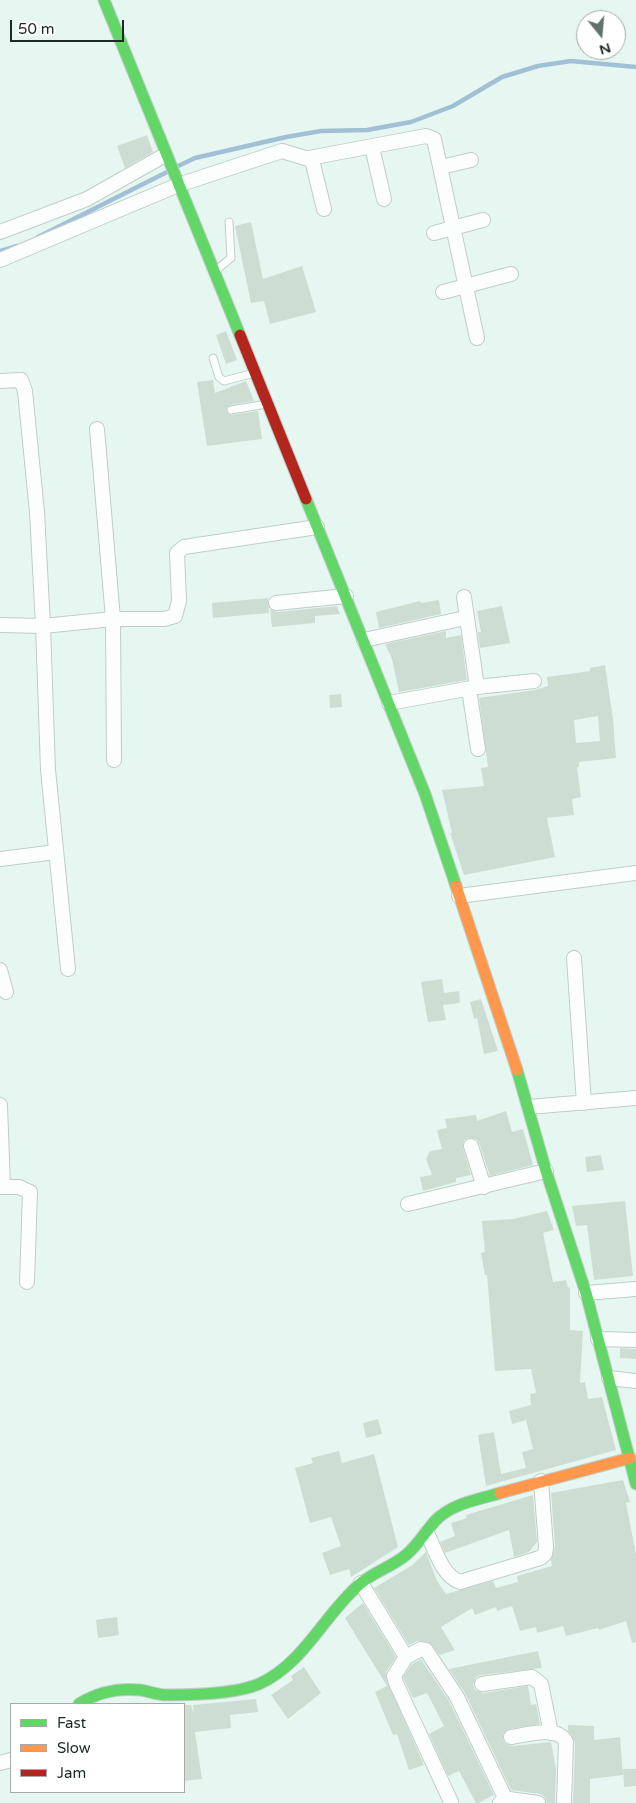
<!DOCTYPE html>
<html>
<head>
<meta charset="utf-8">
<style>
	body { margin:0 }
	#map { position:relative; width:636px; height:1803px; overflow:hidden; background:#e6f7f2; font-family:"Varela Round",sans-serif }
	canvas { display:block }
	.legend { position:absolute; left:10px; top:1703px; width:175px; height:90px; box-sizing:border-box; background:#fff; border:1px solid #a5a9a8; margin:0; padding:6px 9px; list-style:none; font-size:15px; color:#1d2926 }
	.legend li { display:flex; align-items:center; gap:10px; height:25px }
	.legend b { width:25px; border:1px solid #a5a9a8 }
	.north { position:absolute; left:576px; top:10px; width:50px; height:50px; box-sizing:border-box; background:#fff; border:1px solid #a5a9a8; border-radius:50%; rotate:163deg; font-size:14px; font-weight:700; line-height:20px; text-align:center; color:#1d2926 }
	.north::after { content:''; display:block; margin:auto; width:18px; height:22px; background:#63716d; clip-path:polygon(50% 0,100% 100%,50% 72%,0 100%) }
	.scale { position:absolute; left:10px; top:20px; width:114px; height:22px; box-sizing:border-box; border:2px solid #1d2926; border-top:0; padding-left:6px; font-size:15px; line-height:18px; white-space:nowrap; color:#1d2926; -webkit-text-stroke:4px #fff; paint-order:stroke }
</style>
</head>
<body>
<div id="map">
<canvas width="636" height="1803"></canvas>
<ul class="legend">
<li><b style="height:6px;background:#63d668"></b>Fast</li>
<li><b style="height:6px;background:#ff974d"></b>Slow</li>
<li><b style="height:6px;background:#b3261e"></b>Jam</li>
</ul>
<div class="north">N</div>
<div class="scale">50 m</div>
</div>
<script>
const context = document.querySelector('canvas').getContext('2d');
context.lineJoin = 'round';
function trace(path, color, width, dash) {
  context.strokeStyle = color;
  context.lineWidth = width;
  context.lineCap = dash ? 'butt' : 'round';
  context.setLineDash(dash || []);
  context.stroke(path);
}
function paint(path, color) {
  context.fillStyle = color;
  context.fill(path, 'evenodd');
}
trace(new Path2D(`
	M176,167l19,-9 91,-21 35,-6 46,-1 44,-8 42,-16 49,-29 36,-11 33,-5 65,6
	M38,237l129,-65
	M0,251l17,-5`), '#a1c0d5', 4.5);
paint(new Path2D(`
	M147,135l6,17 -28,16 -8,-22z
	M251,222l12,57 39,-13 14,46 -46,12 -6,-23 -13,2 -16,-77z
	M226,331l11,29 -11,4 -10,-29z
	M213,380l2,13 31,-12 8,20 -24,4 -4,6 5,4 27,-4 4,28 -55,7 -10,-64z
	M268,598l1,15 -56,5 -1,-15z
	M439,600l2,14 -62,14 -3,-16 44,-11 1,2z
	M337,606l3,8 -25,2v7l-43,4 -2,-18 7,3z
	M502,606l8,37 -30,5 -2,-16h3l-4,-21z
	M446,631v7l15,-3 6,45 -68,12 -7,-33 -7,-15z
	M605,665l8,54 3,39 -37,4v5h-2l4,30 -9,2 2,16 -27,3 8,39 -91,18 -14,-42h2l-10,-43 42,-4 -3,-18 7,-1 -9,-69 56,-8 13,-4 -1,-9 43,-6v-3zM598,716l2,25 -24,2 -2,-23z
	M341,694l1,13 -12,1 -1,-13z
	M442,979l2,14 15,-2 1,12 -17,2 3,15 -18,2 -7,-40z
	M481,999l17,52 -14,3 -7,-36 -3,1 -4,-17z
	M506,1111l6,21 11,-3 10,36 -43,11 -11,-33 -3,-4 -7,-1 -5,2 -1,8 8,27 -15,3v4l-33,9 -3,-14 12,-2 -6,-16 4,-8 12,-2 -5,-19 10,-2 -2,-9 31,-4 1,6z
	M601,1155l3,15 -17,2 -2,-15z
	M625,1201l8,75 -39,4 -7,-55 -11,1 -4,-20z
	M547,1211l7,19 -11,3 10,49 13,-2 2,8 2,-1v43l13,1 -3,52 5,-1 3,17 14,-2 14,53 -130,36 -8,-51 16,-3 7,42 25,-6 -4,-16 11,-3 -7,-29 -14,4 -3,-13 22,-6 -1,-11 6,-1 -5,-24 -36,2 -8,-96h-2l-4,-22 4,-1 -3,-31 31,-2z
	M620,1348l16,1v10l-16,-1z
	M378,1419l4,15 -16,4 -3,-15z
	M339,1451l3,12 32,-9 24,93 -47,30 -2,-8 -19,6 -8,-22 19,-7 -10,-29 -21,6 -15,-55 18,-5 -2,-5z
	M623,1480l7,22 -4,1 10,51v88l-4,1 -6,-22 -27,9 -1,-2 -32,8 -3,-10 -26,7 -1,-6 -16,4 -8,-25 -15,5 -1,-4 -21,8 -3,-7 -31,19 14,23 -15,5 -12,-13 -11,-1 -8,4 -35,-57 37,-22 15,-14 11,29 9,13 47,-13 3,7 22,-6 -1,-6 35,-10 -1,-6 4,-14 -4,-53z
	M533,1495l4,47 -8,10 -15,5 -5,-27 -64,23 -5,-11 15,-6 -4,-13 16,-5 -1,-3z
	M363,1603l33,54 -10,15v6l38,87 -15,5 -12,-36 -4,1 -18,-43 12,-6 -42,-68z
	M117,1617l2,18 -21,3 -2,-18z
	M538,1651l4,17 -61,7 -5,2 -3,8 2,5 8,3 45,-7 3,19 5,-1 4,20 -31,5 -6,5v5l2,4 7,3 39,-4 5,27 -1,34h-8l-3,-7 -4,-2 -29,-4 -46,-97 -16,-24z
	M421,1659l28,42 45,94 -16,8h-2l-17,-32 -11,5 -19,-42 15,-8 -17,-33 -14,5 -9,-18 -1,-3 9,-13z
	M304,1667l17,26 -33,26 -17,-24 22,-15 -2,-4z
	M256,1699l2,13 -28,3 1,13 -36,4 7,47 -18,2v-76h7l3,9 -1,-9z
	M568,1725l26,1v14l26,-3 3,38 -33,4v24h-17l2,-61 -7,-11z
	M623,1769h13v17l-12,1z`), '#ceddd4');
const lane = new Path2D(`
	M215,271l16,-13 -2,-36
	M213,358l6,19 5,4 30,-8
	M231,410l36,-6`);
const street = new Path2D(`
	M372,147l12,52
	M309,158l117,-22 8,3 43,199
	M441,167l30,-7
	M0,232l87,-33 78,-44
	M434,233l49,-13
	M0,260l178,-75 104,-34 30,9 12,49
	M443,292l68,-18
	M0,381l21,-1 4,11 12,121 6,114 -43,-1
	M464,597l13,90
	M276,603l70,-7
	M364,640l101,-22
	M469,689l9,60
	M389,703l88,-16 57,-6
	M114,760l-1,-141h51l11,-3 4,-15 -2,-48 7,-6 133,-20
	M0,859l56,-7
	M459,896l177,-23
	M574,958l10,145
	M68,969l-20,-199 -5,-144 70,-7 -16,-190
	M0,970l6,22
	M0,1105l3,82
	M529,1107l107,-9
	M471,1146l13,41
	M0,1187h19l11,5 -3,90
	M408,1204l138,-33
	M586,1293l50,-4
	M598,1339l38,1
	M609,1378l27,3
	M427,1533c8,16 15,43 33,49l80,-24 5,-4 1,-7 -5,-66
	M361,1583l45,74 15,-8 5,1 31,47 49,103
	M406,1657l-12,19 2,7 55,119
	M482,1684l50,-7 9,7 10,49
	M511,1737c15,-2 47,-12 55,5l-2,61
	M0,1763l11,-3
	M500,1803l9,-4 29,4`);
const fast = new Path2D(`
	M104,0l136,335
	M306,499l119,295 31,92
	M517,1070l29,101 40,122 50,191
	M79,1704c19,-12 39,-16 61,-14 9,1 17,5 26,5 26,0 70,-1 93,-11 45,-20 66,-71 102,-101 13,-11 32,-17 45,-28 12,-10 19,-23 29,-34 17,-18 43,-21 65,-28`);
const slow = new Path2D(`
	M456,886l61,184
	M500,1493l130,-35`);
const jam = new Path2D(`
	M240,335l66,164`);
trace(lane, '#c0cdc9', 9);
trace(street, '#c0cdc9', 16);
trace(fast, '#c0cdc9', 13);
trace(slow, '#c0cdc9', 13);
trace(jam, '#c0cdc9', 13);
trace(lane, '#fbfefd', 7);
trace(street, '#fbfefd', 14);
trace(fast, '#63d668', 11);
trace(slow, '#ff974d', 11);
trace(jam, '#b3261e', 11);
</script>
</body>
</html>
